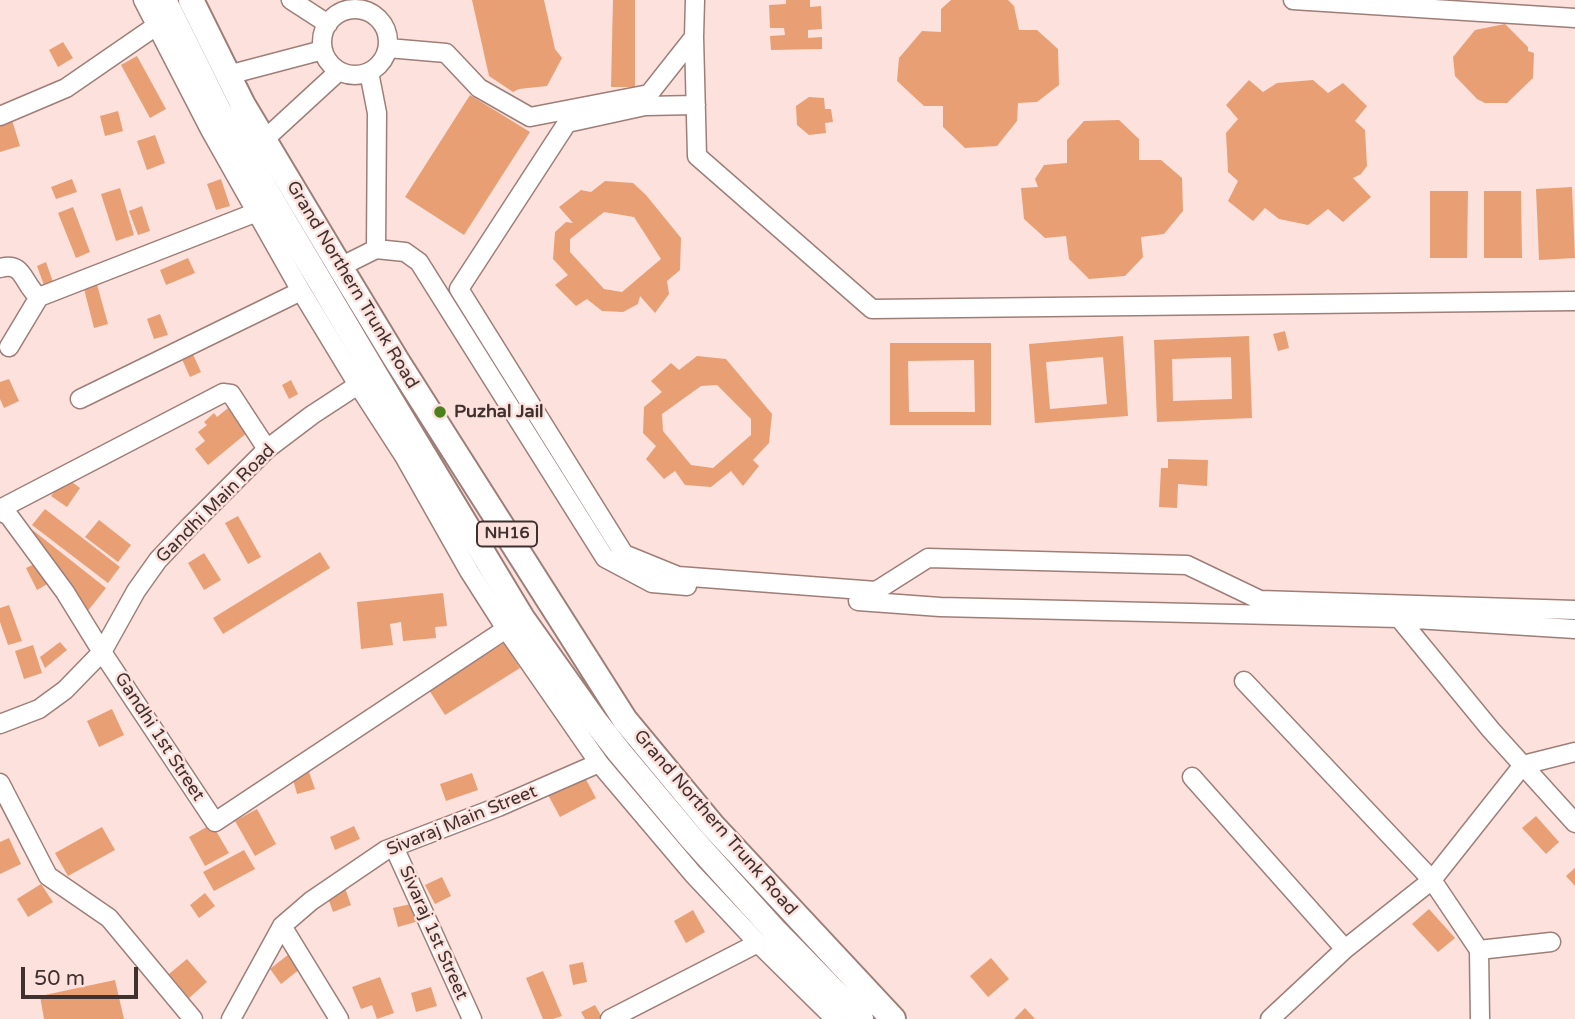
<!DOCTYPE html>
<html>
<head>
<meta charset="utf-8">
<style>
	body { margin:0 }
	#map { position:relative; width:1575px; height:1019px; overflow:hidden; background:#fde1dc; font-family:"Varela Round",sans-serif }
	canvas { display:block }
	.scale { position:absolute; left:21px; top:967px; width:117px; height:32px; box-sizing:border-box; border:4px solid #3f312f; border-top:0; padding-left:9px; font-size:21px; line-height:24px; white-space:nowrap; color:#3f312f; -webkit-text-stroke:5px #fde1dc; paint-order:stroke }
</style>
</head>
<body>
<div id="map">
<canvas width="1575" height="1019"></canvas>
<div class="scale">50 m</div>
</div>
<script>
const context = document.querySelector('canvas').getContext('2d');
context.lineJoin = 'round';
function paint(path, color) {
  context.fillStyle = color;
  context.fill(path, 'evenodd');
}
function trace(path, color, width, dash) {
  context.strokeStyle = color;
  context.lineWidth = width;
  context.lineCap = dash ? 'butt' : 'round';
  context.setLineDash(dash || []);
  context.stroke(path);
}
function label(font, color, halo, rows, align = 'center') {
  context.font = font + ' "Varela Round",sans-serif';
  context.lineWidth = 5;
  context.setLineDash([]);
  context.textBaseline = 'middle';
  context.strokeStyle = halo;
  context.fillStyle = color;
  for (const [text, x, y, turn = 0] of rows) {
    context.save();
    context.translate(x, y);
    context.rotate((+turn || 0) * Math.PI / 180);
    context.textAlign = isNaN(turn) ? turn : align;
    if (halo) context.strokeText(text, 0, 0);
    context.fillText(text, 0, 0);
    context.restore();
  }
}
paint(new Path2D(`
	M472,0h72l11,49 7,9 -15,28 -28,3 -6,3 -24,-16z
	M613,0h22v87h-24z
	M786,0h24v7l11,-1 1,23 -14,1v8l14,-1v12l-51,1 -1,-14 15,-1 -1,-7h-14l-1,-23 17,-1z
	M951,0h57l6,6 5,24h18l21,19 1,36 -22,17 -19,1 -1,18 -20,25 -32,2 -22,-21v-21h-19l-27,-25 2,-23 23,-27 19,1v-23z
	M1505,24l23,23v4l6,2 -1,25 -26,25h-22l-8,-4 -22,-23 -2,-19 22,-27z
	M63,42l10,16 -15,9 -9,-17z
	M137,56l29,53 -16,9 -29,-53z
	M1249,80l14,12 14,-9 36,-3 15,13 15,-10 24,23 -12,15 10,9 2,36 -6,8 -8,4 18,19 -28,25 -15,-13 -20,16 -29,-6 -14,-11 -12,13 -25,-20 10,-20 -10,-9 -2,-39 12,-14 -12,-14z
	M470,95l60,37 -66,103 -59,-38z
	M809,97l15,1 1,11h6l2,13 -8,1 1,10 -17,2 -12,-10 -1,-19z
	M118,111l5,20 -18,5 -5,-20z
	M12,120l8,26 -20,6v-28z
	M1119,120l20,19v21h22l21,18 1,33 -19,23 -23,3 2,20 -18,19 -36,3 -20,-20 -3,-23 -21,2 -21,-19 -3,-31 17,-1 -3,-8 9,-14 23,-2v-23l17,-19z
	M155,135l10,28 -18,7 -10,-29z
	M72,179l5,13 -21,7 -5,-12z
	M221,179l9,27 -14,4 -9,-26z
	M605,181l28,2 13,12 35,43 -1,32 -13,11 2,13 -14,19 -15,-17 -2,8 -15,8 -21,-1 -15,-12 -11,7 -21,-21 13,-10 -15,-16 2,-27 11,-10 7,1 -14,-16 22,-17 10,2zM604,212l30,5 27,42 -39,33 -18,-3 -34,-37v-13z
	M1572,187l3,71 -36,2 -3,-71z
	M120,188l14,47 -18,6 -15,-47z
	M1430,191h38l-1,67h-37z
	M1484,191h37l1,67h-38z
	M142,206l8,25 -12,4 -9,-24z
	M73,207l17,45 -14,6 -18,-45z
	M188,258l7,15 -29,12 -6,-15z
	M46,262l8,23 -9,3 -8,-22z
	M96,281l12,43 -14,4 -11,-43z
	M160,314l8,21 -14,4 -7,-20z
	M1285,331l4,17 -11,3 -5,-17z
	M1123,336l5,80 -93,7 -6,-79zM1103,357l4,47 -57,5 -4,-47z
	M1249,336l3,82 -95,4 -3,-82zM1231,357l1,42 -59,2 -1,-42z
	M890,343h101v82h-101zM974,360l1,52h-66l-1,-51z
	M191,350l10,22 -11,5 -10,-22z
	M697,356l29,3 46,55 -3,29 -16,17 6,6 -16,20 -12,-15 -20,16 -26,-2 -10,-14 -11,8 -18,-20 10,-13 -13,-13 1,-26 18,-15 -11,-11 20,-18 8,7zM717,385l34,34v16l-38,33 -22,-3 -28,-34 -1,-17 39,-28z
	M9,379l10,22 -15,7 -4,-9v-17z
	M291,380l7,14 -9,5 -7,-14z
	M228,408l20,24 -40,33 -13,-16 10,-8 -7,-9 9,-7 -3,-3 10,-9 3,4z
	M1168,459l40,1 -1,26 -29,-2 -1,24 -18,-1 2,-39h7z
	M65,477l15,11 -13,19 -16,-11z
	M45,509l75,58 -12,16 -76,-58z
	M238,516l23,41 -13,7 -23,-41z
	M99,520l32,25 -13,17 -33,-25z
	M30,528l76,60 -19,24 -10,-13 3,-2 -12,-14 2,-1 -45,-47z
	M320,552l10,16 -107,66 -10,-16z
	M204,553l17,27 -17,10 -16,-27z
	M39,562l10,21 -12,7 -11,-22z
	M443,593l4,33 -12,1 1,11 -33,3 -2,-19 -11,2 3,21 -32,4 -4,-47z
	M9,605l13,36 -14,4 -8,-23v-14z
	M60,642l7,8 -22,18 -5,-11z
	M504,643l16,25 -75,47 -16,-25z
	M33,645l9,28 -18,6 -9,-28z
	M112,709l12,26 -25,12 -12,-26z
	M309,772l6,17 -18,5 -5,-18z
	M472,773l6,17 -32,11 -6,-17z
	M583,774l13,24 -36,19 -13,-24z
	M257,809l19,35 -21,12 -20,-35z
	M1536,816l23,26 -13,12 -24,-26z
	M212,824l17,29 -24,13 -16,-29z
	M354,826l6,13 -25,11 -5,-13z
	M102,827l13,23 -47,26 -13,-23z
	M9,838l12,26 -21,10v-32z
	M244,850l11,19 -41,22 -11,-19z
	M1575,868v18l-9,-10z
	M442,877l9,19 -16,8 -10,-19z
	M41,884l12,18 -25,15 -11,-18z
	M345,888l6,17 -18,7 -6,-17z
	M205,893l10,13 -16,12 -9,-13z
	M415,903l4,18 -21,6 -5,-19z
	M1429,909l26,29 -17,14 -26,-28z
	M693,910l12,22 -19,11 -12,-22z
	M289,954l11,15 -19,15 -11,-15z
	M991,958l18,21 -21,18 -18,-21z
	M187,959l20,23 -18,16 -20,-24z
	M583,962l4,20 -14,3 -4,-20z
	M543,971l19,45 -9,3h-10l-17,-41z
	M380,977l14,36 -17,6 -5,-14 -11,4 -9,-22z
	M115,980l9,39h-80l-4,-23z
	M431,987l6,19 -21,6 -5,-19z
	M595,1005l8,14h-18l-4,-7z
	M1025,1008l10,11h-21z`), '#e99f74');
const minor = new Path2D(`
	M143,0l66,128 92,163 57,94 46,71 65,115 37,58 93,134 94,111 65,69 77,76
	M291,0l37,24
	M1293,0l282,18
	M322 42a33 33 0 1 1 66 0a33 33 0 1 1-66 0Z
	M694,37l1,-37
	M388,48l58,5 33,35 51,29 119,-23 45,-57 3,119 175,153 703,-8
	M369,72l8,41 -1,136
	M228,75l95,-25
	M696,105l-51,1 -78,17 -108,166 165,265 54,22 198,15 52,-33 259,7 73,35 315,10
	M0,116l66,-28 90,-62
	M264,140l75,-69
	M340,267l36,-18 29,3 14,10 186,296 47,25 35,3
	M0,268c25,-7 22,16 39,29l218,-85
	M9,347l30,-50
	M80,399l221,-108
	M0,509l223,-116 8,1 2,3 34,52
	M0,511l9,5 56,76 37,60 113,170 291,-193
	M858,601l82,6 459,11 176,11
	M1399,618l92,112 84,93
	M1244,681l188,199 47,70
	M0,724l39,-15 26,-19 37,-38 34,-61 22,-31 32,-34 77,-77 45,-34 55,-36
	M1192,777l153,172
	M0,783l48,93 61,42 84,101
	M394,847l78,172
	M282,926l57,93
	M231,1019l51,-93 29,-25 75,-51 112,-43 101,-44
	M610,1019l148,-76
	M1270,1019l75,-70 87,-69 91,-115 52,-13
	M1480,1019l-1,-69 72,-8`);
const highway = new Path2D(`
	M164,0l55,111 156,263 147,244 73,103 25,32 72,86 84,93 85,87
	M191,0l52,105 97,162 57,94 228,359 87,105 181,194`);
trace(minor, '#9e7e78', 21);
trace(highway, '#9e7e78', 28);
trace(minor, '#fff', 18);
trace(highway, '#fff', 24);
for (const [x, y, r, color] of [
	[440,412,7,"#4a811a"]
]) {
  const dot = new Path2D();
  dot.arc(x, y, r, 0, 2 * Math.PI);
  context.fillStyle = color;
  context.fill(dot);
  trace(dot, '#fde1dc', 2.5);
}
for (const [x, y, w] of [
	[507,534,60]
]) {
  const box = new Path2D();
  box.roundRect(x - w / 2, y - 12.5, w, 25, 5);
  context.fillStyle = '#fde1dc';
  context.fill(box);
  trace(box, '#3f312f', 2);
}
label('bold 16px', '#3f312f', null, [
	["NH16",507,534]
]);
label('18px', '#3f312f', '#fde1dc', [
	["Grand Northern Trunk Road",352,285,59],
	["Gandhi Main Road",216,504,-45],
	["Gandhi 1st Street",159,737,57],
	["Sivaraj Main Street",462,821,-22],
	["Grand Northern Trunk Road",715,823,49],
	["Sivaraj 1st Street",433,933,66]
]);
label('bold 18px', '#3f312f', '#fde1dc', [
	["Puzhal Jail",454,412]
], 'left');
</script>
</body>
</html>
